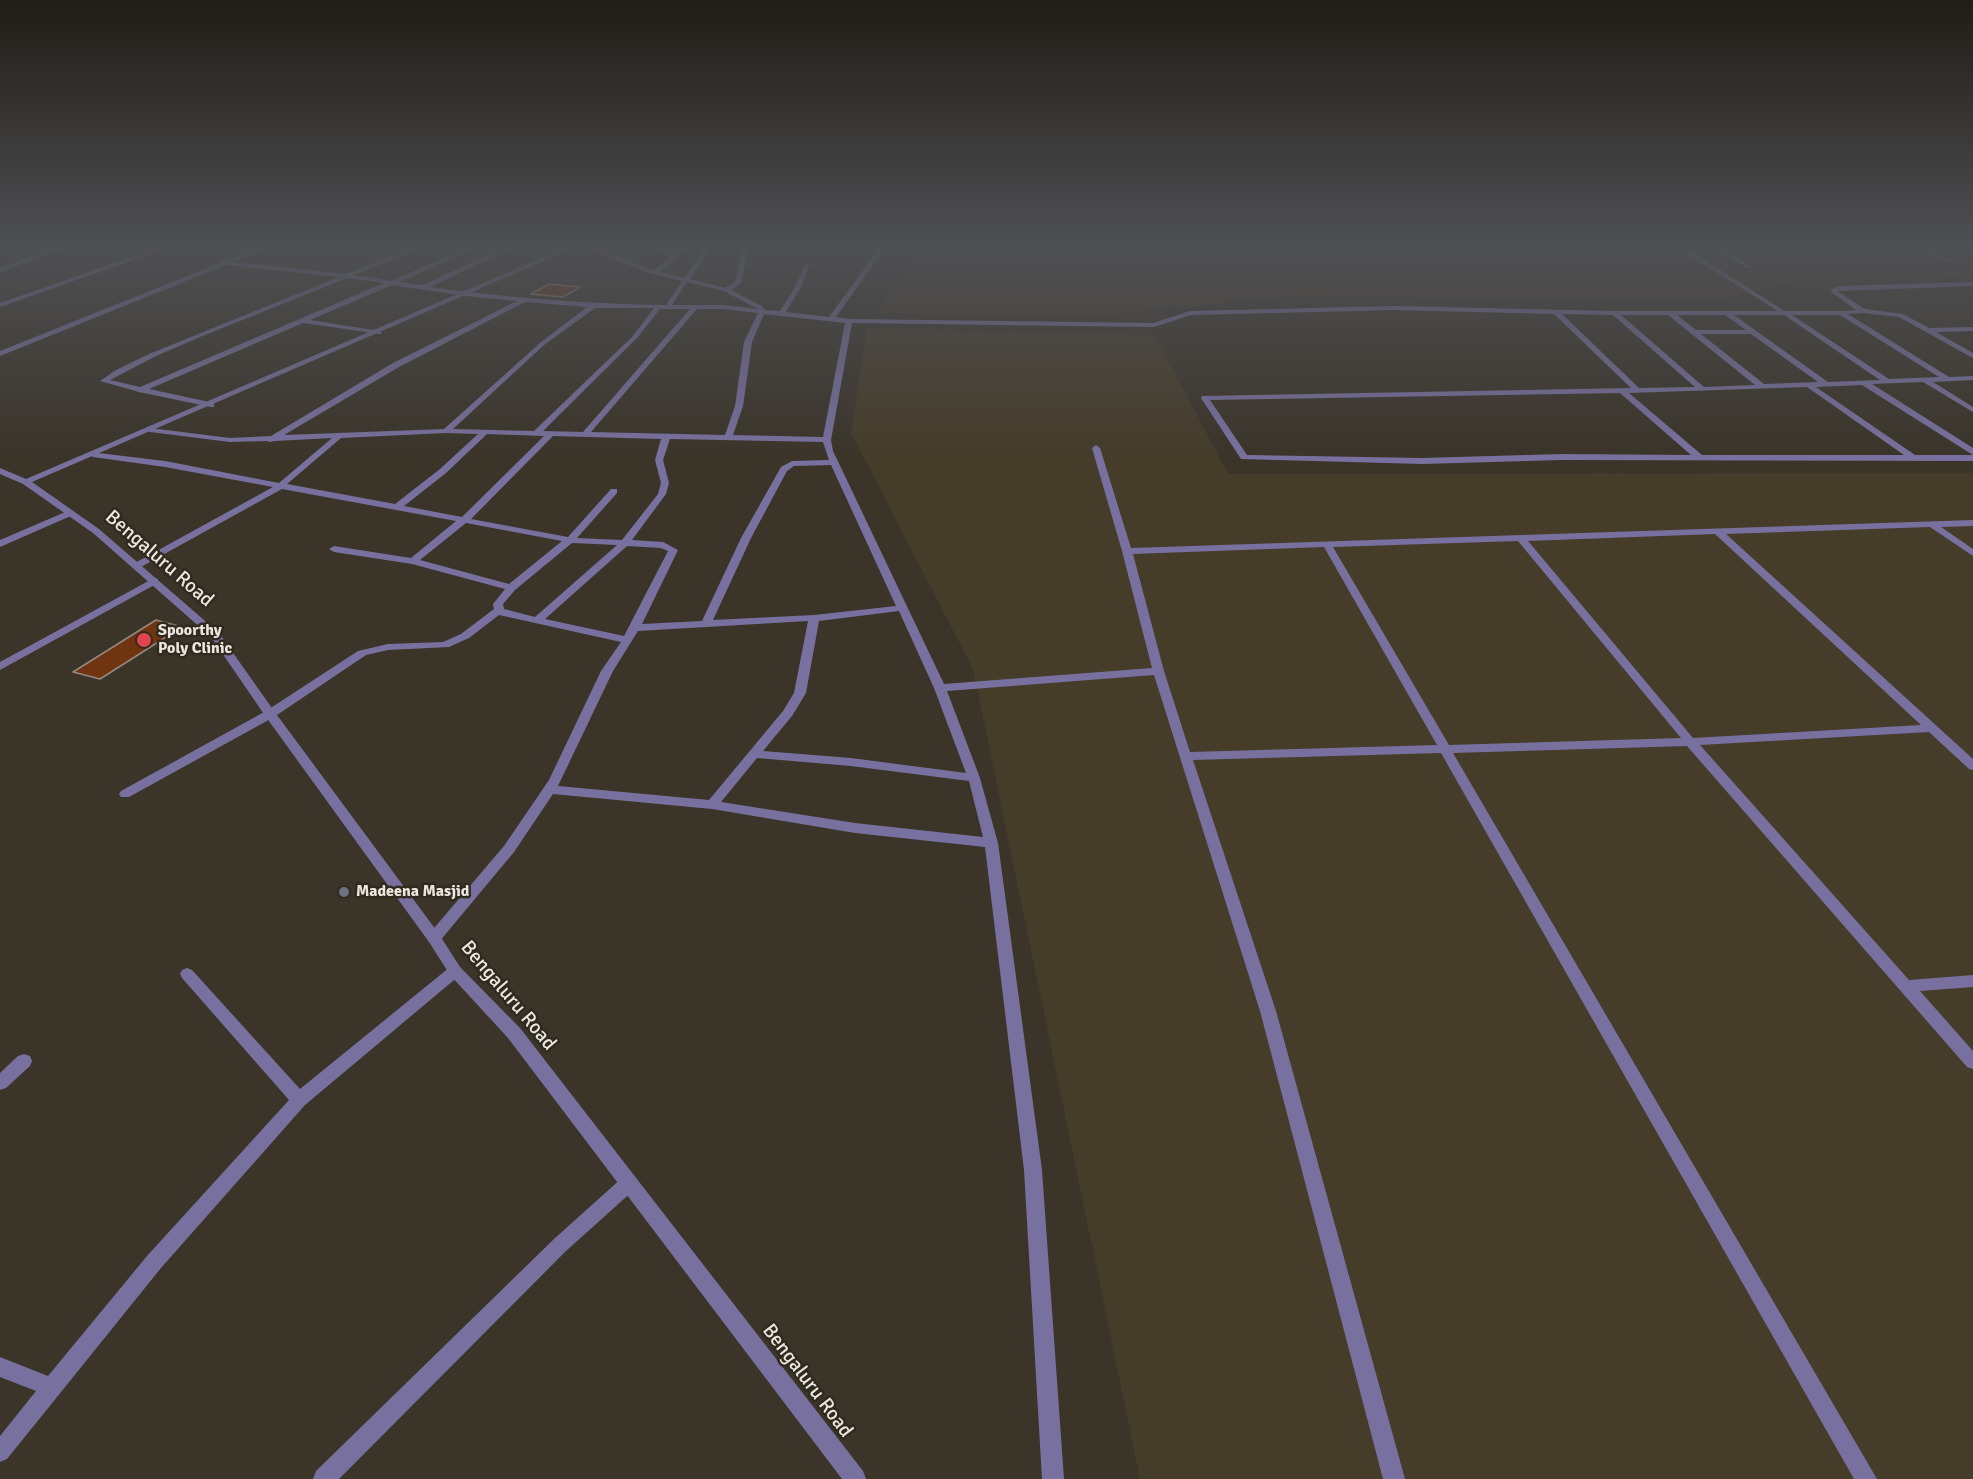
<!DOCTYPE html>
<html>
<head>
<meta charset="utf-8">
<style>
	body { margin:0 }
	canvas { display:block; background:#3a3429 }
</style>
</head>
<body>
<canvas width="1973" height="1479"></canvas>
<script>
const context = document.querySelector('canvas').getContext('2d');
context.lineJoin = 'round';
function paint(path, color) {
  context.fillStyle = color;
  context.fill(path, 'evenodd');
}
function trace(path, color, width, dash) {
  context.strokeStyle = color;
  context.lineWidth = width;
  context.lineCap = dash ? 'butt' : 'round';
  context.setLineDash(dash || []);
  context.stroke(path);
}
function label(font, color, halo, rows, align = 'center') {
  context.font = font + ' Signika,sans-serif';
  context.lineWidth = 5;
  context.setLineDash([]);
  context.textBaseline = 'middle';
  context.strokeStyle = halo;
  context.fillStyle = color;
  for (const [text, x, y, turn = 0] of rows) {
    context.save();
    context.translate(x, y);
    context.rotate((+turn || 0) * Math.PI / 180);
    context.textAlign = isNaN(turn) ? turn : align;
    if (halo) context.strokeText(text, 0, 0);
    context.fillText(text, 0, 0);
    context.restore();
  }
}
paint(new Path2D(`
	M924,248h1049v30l-173,1 -74,20 -175,2 -245,-6 -217,21 -213,-3z
	M867,328l288,7 73,139 745,-1v1006h-833l-167,-810 -122,-236z`), '#453c2a');
const building = new Path2D(`
	M549,284l31,3 -17,10 -32,-3z
	M156,620l26,7 -82,52 -27,-7z`);
paint(building, '#703510');
trace(building, '#96877f', 1.5);
paint(new Path2D(`
	M1678,248h8l103,66 -5,1z
	M70,510l5,3 -2,2 -73,32v-7z
	M154,578l4,1v4l-158,87v-8z`), '#78719f');
paint(new Path2D(`
	M55,248h10l-65,24v-4z
	M157,248h10l-167,59v-4z
	M257,248h9l-32,14 112,12 66,-26h10l-68,27 37,6 76,-33h9l-77,34 23,3 81,-37h9l-82,39c78,11 157,17 236,18l16,-24 -36,-9 -59,-24h9l58,23 17,-15 -16,-8h9l11,6 6,-6h7l-9,8v2l-3,1 -16,13 24,6 21,-30h6l-21,31 35,9 10,-6 8,-34h6l-8,35 -10,7 31,16 3,4 15,1 15,-24 10,-22 5,-1 -9,23 -15,25 43,5 50,-69h6l-49,69 13,2 304,4 37,-12 205,-5 220,5h226l15,-1 -25,-18v-2l6,-4 136,-4v4l-136,5 28,18 38,5 26,14 44,-1v4l-37,1 37,21v5l-74,-41 -36,-4 -15,1 101,63 24,-1v4l-40,2 40,25v5l-50,-30 -51,2 101,64v7l-111,-70 -46,2 99,68h58v6l-412,-1 -139,4 -181,-5 -40,-61 1,-2 429,-8 -77,-74 -159,-4 -204,5 -37,12 -302,-4 -21,117 2,11 111,233 208,-16 -30,-117 -30,-103 4,-3 4,3 31,100 842,-28v6l-32,1 32,22v7l-43,-29 -204,7 247,225v11l-4,-1 -40,-37 -229,13 209,235 64,-5v12l-53,4 53,60v18l-6,-2 -280,-321 -234,7 424,726h-23l-413,-726 -248,7 83,251 129,468h-22l-123,-468 -106,-336 -207,16 33,87 18,65 44,327 22,309h-22l-18,-309 -39,-323 -130,-14 -143,-24 -159,-15 -39,58 -75,90 -5,2 -5,-2 -2,-4 2,-4 75,-88 45,-66 52,-109 20,-29 -122,-27 -30,23 -20,9 -61,3 -22,5 -92,62 -145,80h-8l-2,-3 2,-3 145,-80 92,-60 30,-7 55,-2 18,-8 33,-25 -1,-5 12,-15 -93,-25 -78,-12 -5,-3 5,-3 77,12 45,-37 -174,-32 -143,79h-6v-4l140,-77 -108,-20 -72,-10 -4,-3 1,-2 75,9 114,22 53,-45 -57,3 -5,1 -3,-1 -37,1 -80,-10 -4,-2 4,-2 80,10 41,-2 122,-73 124,-62 -51,-5 -74,-11 -82,35 69,11 3,2 -1,1 -78,-11 -154,66 65,14v4h-3l-72,-15 -39,-11 16,-11 33,-16 190,-77 -113,-12 -226,91v-5zM347,278l37,5 -244,104 -30,-7 44,-23 46,-20zM687,282l37,9 34,18 -35,-4h-51zM525,302l62,5 -47,36 -96,86 -160,6 115,-68zM595,308h59l-21,28 -99,95 -81,-2 91,-84zM660,309h30l-107,123 -40,-1 94,-93zM697,309h26l35,4 -14,29 -9,64 -10,29 -134,-3zM764,314l81,9 -22,114 -90,-2 10,-29 9,-64zM1562,314l51,1 82,72 -56,1zM1621,315h47l87,70 -51,2zM1677,315h48l21,15h-50zM1734,315h50l96,65 -52,2zM1792,315h48l99,62 -50,2zM1701,334h50l67,48 -54,2zM1807,387l97,68h-202l-73,-62zM1620,393l71,62 -130,-1 -139,4 -175,-3 -37,-55zM446,433l32,1 -38,35 -45,35 -108,-20 54,-46zM487,434l57,2 -82,81 -58,-11 42,-33zM553,436l108,3 -6,21 6,23 -3,11 -36,46 -45,-2 40,-45v-4h-6l-43,48 -97,-18zM670,439l153,3 6,18 -37,1 -11,6 -40,71 -39,83 -60,3 36,-74 -15,-8 -31,-2 34,-46 3,-11 -6,-23zM831,465l65,141 -82,9 -101,5 38,-82 36,-67 7,-5zM466,523l96,18 -53,43 -89,-24zM1715,534l206,191 -228,13 -165,-197zM1518,541l163,197 -232,7 -116,-198zM572,543l45,2 -82,72 -31,-8 -1,-5 12,-14zM627,546l34,2 7,3 -44,85 -79,-17zM1324,547l113,198 -247,7 -26,-81 -31,-117zM899,611l35,77 32,85 -115,-15 -88,-7 29,-35 14,-23 13,-72zM808,621l-14,72 -11,18 -74,89 -151,-14 55,-115 25,-40zM757,758l94,8 118,15 14,56 -128,-14 -134,-21z
	M1714,248h8l30,19 -5,1z
	M1920,248h9l24,13 -5,1z
	M455,965l5,2 2,4 -2,4 -155,130 -144,163 -154,191 -7,3v-26l36,-45 -36,-14v-20l48,19 99,-120 142,-156 -107,-122 -2,-4 2,-4 5,-2 5,2 108,119 150,-122z
	M24,1054l6,2 2,5 -2,5 -24,22 -6,2v-17l18,-17z
	M629,1175l6,2 3,6 -3,6 -69,62 -227,228h-26l3,-8 238,-232 69,-62z`), '#78719f');
paint(new Path2D(`
	M565,248h9l-542,234 67,47 120,104 55,78 165,223 21,33 60,61 343,443 3,8h-24l-334,-441 -58,-63 -21,-33 -163,-225 -55,-80 -118,-104 -70,-49 -23,-10v-6l26,11z`), '#78719f');
const sky = context.createLinearGradient(0, 0, 0, 456);
sky.addColorStop(0, '#201d17');
sky.addColorStop(0.54, '#4f5054');
sky.addColorStop(1, '#4f505400');
context.fillStyle = sky;
context.fillRect(0, 0, 1973, 456);
for (const [x, y, r, color] of [
	[144,640,8,"#e0444e"],
	[344,892,6,"#6b7280"]
]) {
  const dot = new Path2D();
  dot.arc(x, y, r, 0, 2 * Math.PI);
  context.fillStyle = color;
  context.fill(dot);
  trace(dot, '#302a1f', 2);
}
label('bold 16px', '#ece8e1', '#302a1f', [
	["Spoorthy",158,631],
	["Poly Clinic",158,649],
	["Madeena Masjid",356,892]
], 'left');
label('20px', '#ece8e1', '#302a1f', [
	["Bengaluru Road",159,559,41],
	["Bengaluru Road",508,996,50],
	["Bengaluru Road",807,1381,53]
]);
</script>
</body>
</html>
